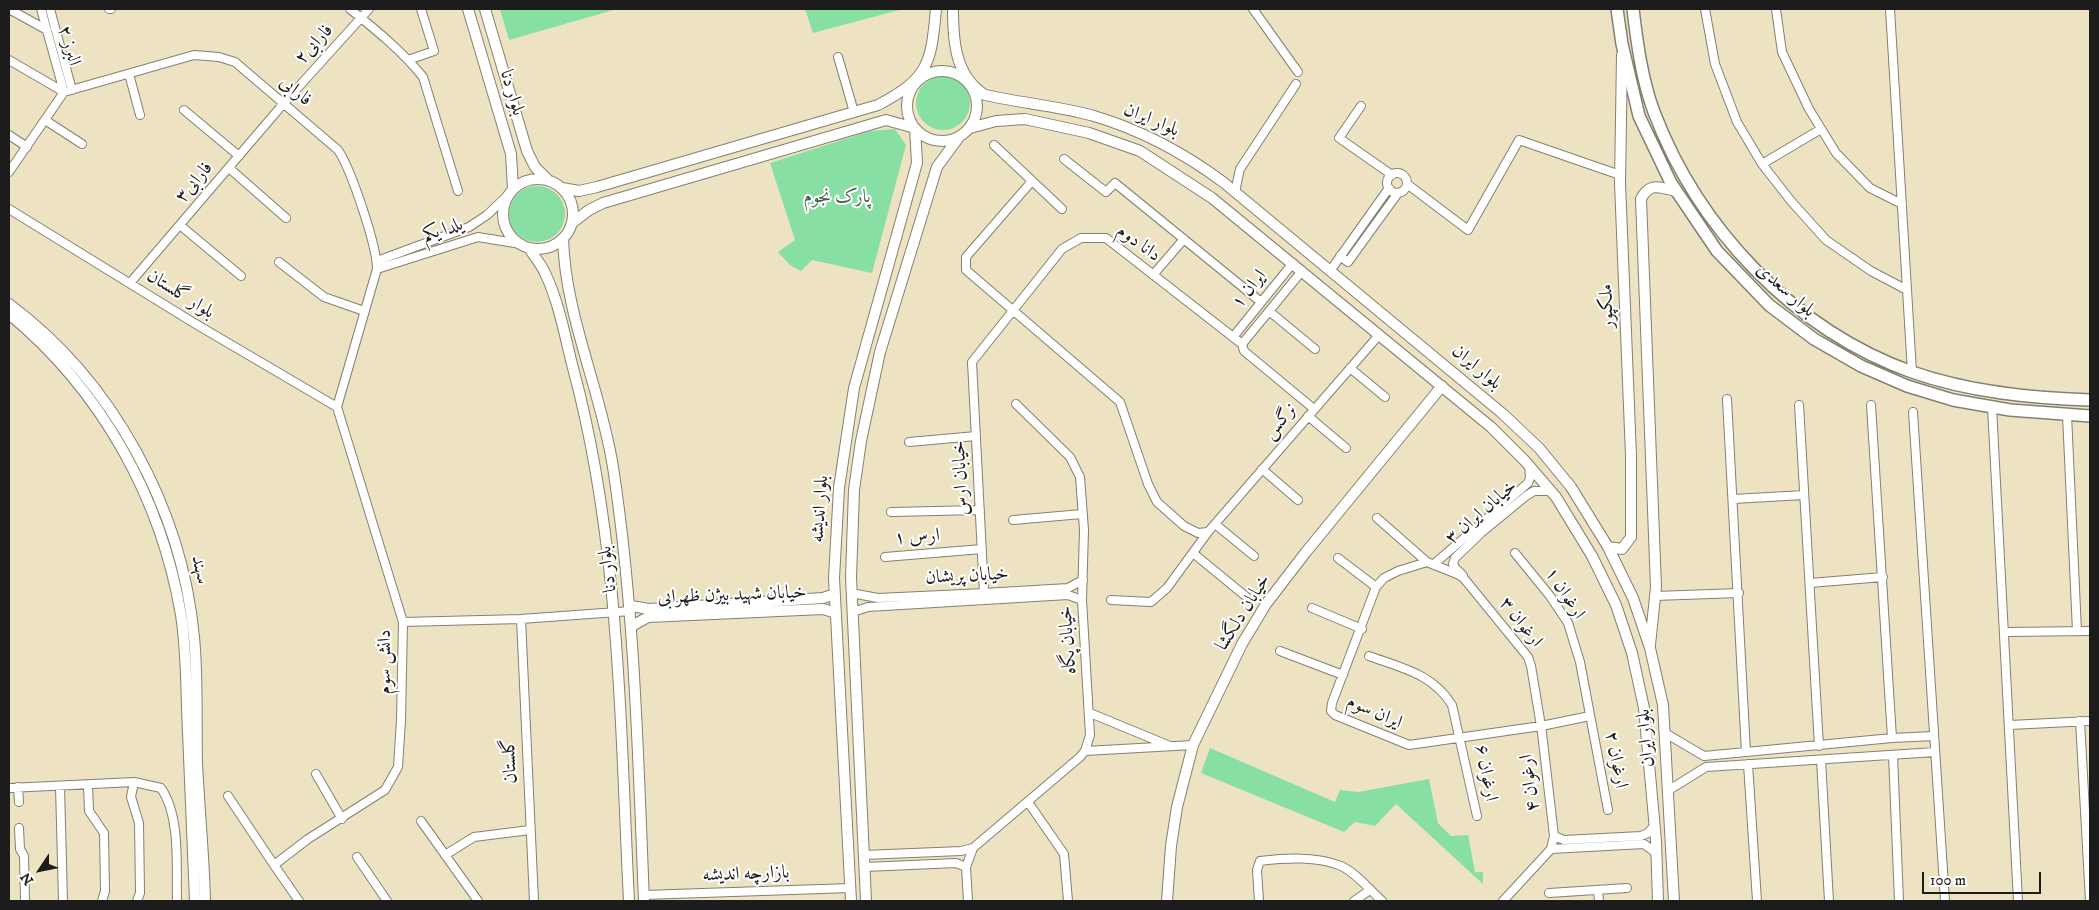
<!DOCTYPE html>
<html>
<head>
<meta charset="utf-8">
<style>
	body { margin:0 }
	#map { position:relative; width:2099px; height:910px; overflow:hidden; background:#ede3c3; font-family:"IM FELL DW Pica",serif }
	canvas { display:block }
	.frame { position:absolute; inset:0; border:10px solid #1c1c1c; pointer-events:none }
	.north { position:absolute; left:15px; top:845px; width:50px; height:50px; -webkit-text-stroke:4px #fff; paint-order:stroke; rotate:236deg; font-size:14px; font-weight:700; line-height:20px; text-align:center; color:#1c1c1c }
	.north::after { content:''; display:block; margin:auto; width:18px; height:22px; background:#1c1c1c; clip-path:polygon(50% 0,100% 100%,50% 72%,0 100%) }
	.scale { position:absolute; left:1922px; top:872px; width:119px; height:22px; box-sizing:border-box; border:2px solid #1c1c1c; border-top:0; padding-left:6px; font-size:15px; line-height:18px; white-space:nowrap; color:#1c1c1c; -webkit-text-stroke:4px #fff; paint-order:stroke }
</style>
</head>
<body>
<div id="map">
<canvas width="2099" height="910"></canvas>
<div class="frame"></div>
<div class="north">N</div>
<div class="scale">100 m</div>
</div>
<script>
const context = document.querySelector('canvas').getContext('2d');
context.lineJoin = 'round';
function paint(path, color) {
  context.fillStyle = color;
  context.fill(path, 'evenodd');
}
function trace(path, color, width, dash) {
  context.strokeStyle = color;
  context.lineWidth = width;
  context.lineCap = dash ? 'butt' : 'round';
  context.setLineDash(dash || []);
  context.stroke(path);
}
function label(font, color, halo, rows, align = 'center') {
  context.font = font + ' "IM FELL DW Pica",Amiri,serif';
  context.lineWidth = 4;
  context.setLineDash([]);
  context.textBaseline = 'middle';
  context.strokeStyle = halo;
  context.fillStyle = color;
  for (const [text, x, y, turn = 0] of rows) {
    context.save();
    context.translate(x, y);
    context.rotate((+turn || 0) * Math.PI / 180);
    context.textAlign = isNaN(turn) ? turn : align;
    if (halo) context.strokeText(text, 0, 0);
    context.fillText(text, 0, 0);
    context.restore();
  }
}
paint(new Path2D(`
	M500,9h117l-108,31z
	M805,9h98l-90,24z
	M916 103a27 27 0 1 1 54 0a27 27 0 1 1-54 0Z
	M895,129l11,16 -34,128 -60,-13 -11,11 -11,-6 -12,-13 17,-12 -25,-77 100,-32z
	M509 214a28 28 0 1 1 56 0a28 28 0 1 1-56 0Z
	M1210,748l125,54 5,-12 18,2 71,-13 9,44 13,13 17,-1 7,37h8v12l-87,-80 -21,22 -20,-4 -11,10 -143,-59z`), '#87dfa4');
const street = new Path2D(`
	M9,9l38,21
	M41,9l23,83
	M50,9l22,81
	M109,9h2
	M350,9c26,21 52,42 73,68l35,114
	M1253,9l45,63
	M1705,9l10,55 22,58 25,42 29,37 35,39 45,31 36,19
	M1776,9l6,43 27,57 27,44 34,35 32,16
	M1890,9l22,363
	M838,57l16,55
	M9,60l55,32
	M408,60l26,-9 -13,-42
	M129,74l11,41
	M1361,106l-22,32 53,37
	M184,110l55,46
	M45,120l37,24
	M9,135l18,12
	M994,145l68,64
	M1064,159l42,33 9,-9 146,119
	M1762,164l59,-35
	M229,168l57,50
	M9,172l55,-80 130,-37 25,2 16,5 103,88c13,19 39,96 39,119l-40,138
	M1387 183a10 10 0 1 1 20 0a10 10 0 1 1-20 0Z
	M1032,181l-66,76v13l154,132 28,82 9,18 27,24 14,7 10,-1
	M1407,184l61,46 51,-90 101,35
	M1235,192l5,-23 56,-85
	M9,209l185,114 143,84
	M181,226l60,50
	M1340,256l8,6 50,-69
	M377,261l92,-34 18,-12 20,-19
	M279,262l45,35 40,14
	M377,269l101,-32 43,7
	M1330,271l59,-83
	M1153,275l31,-36
	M130,283l154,-180 85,-94
	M1269,311l46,38
	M1233,337l60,-74
	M1242,344l60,-73
	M1350,368l35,29
	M1727,399l19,353
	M1799,405l20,341
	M1871,405l21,333
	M1992,407l26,494
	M1913,412l32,489
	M2067,415l10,216
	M1308,416l38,32
	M909,442l67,-6
	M1262,469l36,31
	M1733,499l71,-4
	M891,512l89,-2
	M1377,518l50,44
	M1013,520l69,-6
	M1215,524l39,32
	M1193,553l56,46
	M1515,553l35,43 18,27 12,39 28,148
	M885,557l97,-8
	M1338,558l38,29
	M1434,564l94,-81 2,-5 -1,-13
	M1457,571l-4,-7 2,-6 26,-25 45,-37 8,-5h17
	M1810,583l73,-6
	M851,593l27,5 106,-5 84,-5 15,-8
	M984,593l-12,-231 90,-113 19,-11h25l136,106 2,7 70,58
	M1655,596l84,-3
	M1111,600l40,2 16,-14 41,-56 171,-197
	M1312,608l50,21
	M853,612l15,-5 200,-12 14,5
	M521,619l13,282
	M403,622l118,-3 110,-8
	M2005,632l85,-1
	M1280,651l63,24
	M1369,656c33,12 64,18 83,49l25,111
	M1090,713l80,33
	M2080,721l10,180
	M2010,725l80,-4
	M1665,733l39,23 188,-18 42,-2
	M1085,751l108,-6
	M1893,755l6,146
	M1821,760l8,141
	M1748,764l9,137
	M316,774l26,45
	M134,782l-3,15 8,26 1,70 -3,8
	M88,785l1,26 15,22 1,58 -3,10
	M60,786l3,115
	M18,787l1,15
	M9,788l125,-6 27,6c20,29 15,79 16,113
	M1669,790l37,-23 229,-15
	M228,796l46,69
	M1028,802l36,52 4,47
	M421,821l57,80
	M19,828l1,21 4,7 1,45
	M1554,836l-12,-103 -1,-7 -10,-60 -3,-9 -66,-81 -35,-14 -29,9 -14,7 -8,9 -44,116 -1,8 4,4 74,30 132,-19 49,-10
	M1551,849l3,-13 10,4 77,-4 7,-3 7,-8
	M445,855l29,-18 56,-7
	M864,855l97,-4 12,-3
	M357,857l30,44
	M865,867l91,-4 10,4
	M1598,890l1,11
	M1549,893l78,-5
	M644,895l207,-7
	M299,901l-25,-36 34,-26 77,-49 13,-23 3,-47 2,-98 -66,-215
	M968,901l-2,-34 7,-19 107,-91 5,-6 5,-16 -8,-135 2,-70 -4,-53 -10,-20 -54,-53
	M1259,901l-2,-31 3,-9c26,-3 57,-5 81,5 14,6 29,24 41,35
	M1354,901l16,-11
	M1503,901l48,-52 93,-5 12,9`);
const secondary = new Path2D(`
	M468,9l43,145 2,35
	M485,9l42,142 8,16 12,12
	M953,9c0,32 2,67 32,86 36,8 73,11 109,21 47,14 90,37 129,66l280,232 36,34 32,39 37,60 25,51 17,50 13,57 11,196
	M907 106a35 35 0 1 1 70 0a35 35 0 1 1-70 0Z
	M970,128l26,-7 29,-2 64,14 51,18 72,47 279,229 34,34 31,36 36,59 24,49 16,48 12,55 12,133 2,60
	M503 214a35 35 0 1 1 70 0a35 35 0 1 1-70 0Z
	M562,188l17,3 18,-4 281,-82c51,-27 53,-41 58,-96
	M572,223l17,-13 14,-7 283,-83 29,8 2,35 -63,225 -15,100 -5,90 17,323
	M563,238c2,78 38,152 50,229 22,144 25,289 31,434
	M529,248c5,8 12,16 16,25 14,29 20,64 28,95 47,174 47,354 56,533
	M9,304c104,77 173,205 185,333 4,41 2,84 3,125 2,46 7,93 8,139
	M9,314c92,76 152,183 172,301 6,38 5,78 7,117 2,56 5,113 7,169
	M1608,547l14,2 9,-12v-81l-11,-273 2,-128
	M1457,571l5,5
	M631,606l18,3 174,-11 12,-4
	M632,626l16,-9 175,-8 13,4
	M1650,645l6,-58 -15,-388c8,-17 19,-12 35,-8
	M866,901l-15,-324 3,-87 7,-49 19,-89 57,-185 22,-30
	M1167,901l4,-55 6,-39 16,-62 49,-101 24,-40 40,-52 136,-166`);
const primary = new Path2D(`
	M1617,9l5,35 17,72 32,67 46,68 52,54 45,34 47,27 46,20 46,14 57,10 80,6
	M1633,9c4,34 9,71 21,103 44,116 140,218 258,260 57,20 119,26 178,28`);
trace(street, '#848070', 10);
trace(secondary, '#848070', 12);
trace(primary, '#848070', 14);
trace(street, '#fff', 8);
trace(secondary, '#fff', 10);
trace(primary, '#fff', 11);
label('19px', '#1c1c1c', '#fff', [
	["فارابی۲",315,45,-48],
	["البرز ۲",68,46,74],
	["فارابی",295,92,40],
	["بلوار دنا",511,93,73],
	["بلوار ایران",1151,121,23],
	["فارابی۳",195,183,-50],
	["یلدا یکم",443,231,-18],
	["دانا دوم",1138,244,36],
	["ایران ۱",1250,290,-51],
	["بلوار سعدی",1785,291,41],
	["بلوار گلستان",180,295,32],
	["ملکپور",1608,306,-92],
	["بلوار ایران",1476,368,40],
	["نرگس",1281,422,-49],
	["خیابان ارس",962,478,-93],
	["بلوار اندیشه",821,509,-86],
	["خیابان ایران ۳",1482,513,-41],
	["ارس ۱",917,538,-4],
	["بلوار دنا",609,569,-97],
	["سهند",199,570,77],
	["خیابان پریشان",967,577,-3],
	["ارغوان ۱",1564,594,57],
	["خیابان شهید بیژن ظهرابی",732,596,-2],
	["خیابان دلگشا",1244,613,-58],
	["ارغوان ۳",1520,623,52],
	["خیابان پگاه",1069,640,-94],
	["دانش سوم",386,662,-90],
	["ایران سوم",1374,713,24],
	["بلوار ایران",1647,738,-95],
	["ارغوان ۲",1615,760,79],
	["گلستان",511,761,-93],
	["ارغوان ۶",1485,773,79],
	["ارغوان ۴",1531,783,-97],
	["بازارچه اندیشه",746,875,-2]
]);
label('19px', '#41604c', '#fff', [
	["پارک نجوم",837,198]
]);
</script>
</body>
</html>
